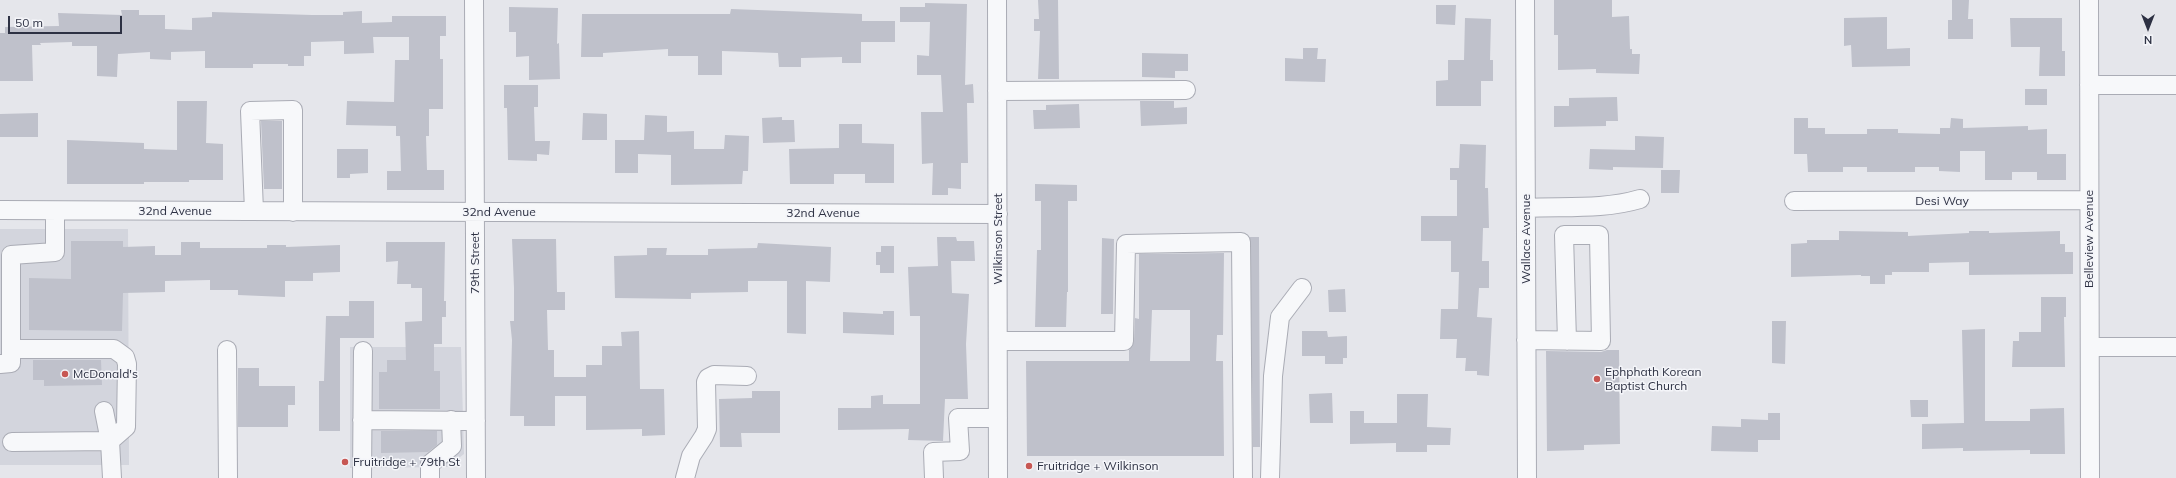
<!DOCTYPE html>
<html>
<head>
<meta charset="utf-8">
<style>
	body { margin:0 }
	#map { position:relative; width:2176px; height:478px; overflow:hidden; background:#e5e6eb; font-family:Mulish,sans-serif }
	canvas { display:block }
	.north { position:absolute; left:2128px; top:8px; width:40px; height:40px; -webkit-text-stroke:3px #f4f5f9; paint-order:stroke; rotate:180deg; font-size:11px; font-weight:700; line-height:16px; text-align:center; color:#2d3143 }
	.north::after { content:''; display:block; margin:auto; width:14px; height:18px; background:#2d3143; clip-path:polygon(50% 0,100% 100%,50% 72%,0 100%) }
	.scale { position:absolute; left:8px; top:16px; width:114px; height:18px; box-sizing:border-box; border:2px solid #2d3143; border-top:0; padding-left:5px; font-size:12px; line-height:14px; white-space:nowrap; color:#2d3143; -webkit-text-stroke:3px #f4f5f9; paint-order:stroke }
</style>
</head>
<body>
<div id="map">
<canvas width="2176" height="478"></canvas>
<div class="north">N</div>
<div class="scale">50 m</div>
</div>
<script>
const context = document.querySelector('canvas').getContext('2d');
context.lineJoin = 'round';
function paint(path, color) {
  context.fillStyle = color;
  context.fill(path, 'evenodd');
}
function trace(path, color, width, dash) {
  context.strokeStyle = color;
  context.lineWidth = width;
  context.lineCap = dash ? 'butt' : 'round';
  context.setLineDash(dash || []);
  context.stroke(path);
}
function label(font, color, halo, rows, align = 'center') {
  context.font = font + ' Mulish,sans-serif';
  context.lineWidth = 3;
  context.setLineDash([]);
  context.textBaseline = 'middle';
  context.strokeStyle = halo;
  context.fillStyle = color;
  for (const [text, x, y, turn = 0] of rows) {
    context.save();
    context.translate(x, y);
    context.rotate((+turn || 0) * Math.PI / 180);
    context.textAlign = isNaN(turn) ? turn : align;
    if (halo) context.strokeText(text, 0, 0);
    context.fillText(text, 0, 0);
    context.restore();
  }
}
paint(new Path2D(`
	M0,229h128l1,236h-129z
	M350,347h111l3,107 -17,13 -97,1z`), '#d3d5dd');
paint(new Path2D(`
	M1038,0h20l1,79h-21l2,-48h-6v-12h5z
	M1554,0h58v17l17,-1 1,33h2v5h8l-1,20 -43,-1v-4l-38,1v-35h-4z
	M1952,0h17l-1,19h5v20h-25v-19h4z
	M925,3l42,1 -2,81 8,-1 1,19h-7l1,60h-7v26l-13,-1v7h-16l1,-32 -11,1 -1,-52h22l-2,-37h-24v-20l12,1 1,-34h-30v-15h25z
	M1436,5h20l-1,20 -19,-1z
	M509,7l49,1 -1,36 2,-1 1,36 -31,1v-24l-13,1v-25h-7z
	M731,9l131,5v7h33v21h-34v21h-19v-6l-41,1v9h-22l-1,-14 -56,-2v24h-24v-19h-30v-7l-65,4v4h-22l1,-43h148z
	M121,10h18v5h26v14l27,1v-12l20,-1v-5l100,3h31v-3l19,-1v12l30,-1v-6h54v20h-6v23h3v50h-14v27h-3l1,34h17v20h-57v-19h14l-1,-35h-4v-10l-50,-1 1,-24 47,1 1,-42h14v-23h-36l1,16 -30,1v-13l-33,1v14h-7v10h-16v-2h-35v4h-48v-17l-34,1v8l-21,-1v-7l-32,2 -1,23 -20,-1v-30h-25v-4l-32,1 1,2h-9l1,36h-33v-48h5v-6l54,-1 -1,-13 64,2z
	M1887,17v32l23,-1v18l-58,1 -1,-22 -7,1v-28z
	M1465,18l26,1 -1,41h3v21h-12v25h-45v-25l12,-1v-20h16z
	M2010,18h52v33h3v25h-26l1,-29h-29z
	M1303,48h15l-1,11h9l-1,23 -40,-1v-23l18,1z
	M1142,53l46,1v17h-13v7l-33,-1z
	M504,85h34v22h-4l1,34h15l-1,14 -12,-1v7l-29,-1 -1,-52h-3z
	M2025,89h22v16h-22z
	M1617,97l1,24h-12v5l-52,1v-21h15v-8z
	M177,101h30l-1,42 17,1v36h-34v2h-45v2h-77v-44l77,3v6l33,1z
	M1140,101h34v7l13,-1v17l-46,2z
	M1079,104l1,24 -46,1 -1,-19h13v-5z
	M38,113v24h-38v-23z
	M583,113l24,1v26h-25z
	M645,115l22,1v16l27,-1v18h30l1,-14 24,1 -1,35h-5l-1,13 -71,1v-30l-33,-1v19h-23v-33h29z
	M782,117v3h12l1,22 -32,1 -1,-25z
	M1794,118h14v10h17v6h42v-5h31v4l42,1v-6h10l1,-10 12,1v9l65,-2v4l19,-1v25h19v26h-29v-8h-25v8h-27v-29h-25v21l-21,-1v-4h-24v5h-48v-5h-24v5h-35l-1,-18h-13z
	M261,121h21v68h-18z
	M839,124h23v19l32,1v39h-29v-9h-31v10h-44l-1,-35 50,-1z
	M1635,136l29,1 -1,31 -50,-1v3l-24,-1 1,-20 45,1z
	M1460,144l26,1 -1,43h3l1,40h-6l-1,33h7v27h-10l-2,29 15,1 -3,58 -12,-1v-4h-12l1,-13h-10l1,-19h-17l1,-30h17l1,-37h-8v-31h-30v-25h36v-36h-7v-12h9z
	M337,149h31v24l-18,1v4h-13z
	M1661,170h19l-1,23h-18z
	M1035,184l42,1v16h-9v91h-1l-1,35h-31l2,-77h4v-49h-6z
	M1839,231l69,1v4l61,-3v-2h20v2l71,-2v13h5v8h8v22l-104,1v-13l-40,1v9h-37v3h-7v9h-15v-8h-9v-1l-70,2v-33l16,-1v-3h32z
	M937,237h19l1,4h17l1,20h-24l1,32 17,1 -3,50 2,55h-23l-2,42 -35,-1 1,-11 -71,1v-22h33v-12l12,-1v9h37v-88h-10l-2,-49 30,-1z
	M1250,237h9l1,210h-7z
	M1102,238l12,1 -1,75h-12z
	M512,239h44l1,53h8v18h-18l1,40h6v27h32v-12h16v-19h20l-1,-14 18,-1 1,58h24l1,46 -23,1v-7l-56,1v-34h-31v30h-31v-10h-14l2,-76 -2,-19h4v-33z
	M71,241h52v6l32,-1v9h26v-13h19v6h67v-3h19v2l54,-2v27l-27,1v8h-28v16l-47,-2v-5h-28v-10l-45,1v11l-42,1 -1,38 -93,-1v-52l42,1z
	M386,242h59l-1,59h2v16h-4v27h-8v27h6v38h-61v-37h8v-12h19l-1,-38 17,-1v-33h-11v-4h-14l1,-23 -12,1z
	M758,243l73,4 -1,35 -24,-1v53l-19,-1v-52h-39v11l-57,1v6l-76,-1 -1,-42 33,-1v-7h20l-1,7h42v-6l49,-1z
	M881,246h13v27h-14v-8h-4v-13h5z
	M1224,253l-1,82h-6l-1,26h7l1,95h-197l-1,-95h103v-11l5,-9 1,-23 4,1v-65zM1152,310h38v51h-40z
	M1345,289l1,23h-17l-1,-22z
	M2041,297h25v20h-2l1,50h-53l1,-26h6v-9h22z
	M349,301h25v37h-34v93h-21v-50h5l2,-65h23z
	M883,311h11v24l-51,-2v-21l40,2z
	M1772,321h14l-1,43 -13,-1z
	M1985,329v92h45v-12l34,-1 1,46h-35v-4l-67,1v-3l-41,1v-25l42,-1 -2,-93z
	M1302,331h25l1,6 19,-1v22h-4v6h-18v-8h-23z
	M1607,350h12l1,94 -36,1v5l-37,1 -1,-100 55,1z
	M33,360h68l1,25 -58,1v-6h-11z
	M238,368h21v18h36v19h-7v22h-50z
	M752,391h28v42h-39l1,14h-22l-1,-48 33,-1z
	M1332,393l1,30h-23l-1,-29z
	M1397,394h31l-1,33 24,1 -1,17h-23v7h-31v-9l-46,1v-33h14v12h33z
	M1910,400h18v17h-17z
	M1768,413h12v27h-22v12l-47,-1 1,-25 29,1v-8l27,1z
	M381,431h56v14l-9,7 -47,1z`), '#bfc1cb');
const minor = new Path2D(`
	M474,0l2,478
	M997,0l1,478
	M1525,0l2,478
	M2089,0l1,478
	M2089,85h87
	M997,91l189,-1
	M1794,201l295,-1
	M1526,208c38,-2 77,2 114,-9
	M0,210l998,4
	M254,211l-4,-100 43,-1v102
	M1526,340l75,1 -2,-106h-35l3,106
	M998,341h126l2,-97 115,-2 2,236
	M2090,347h86
	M11,349h103l11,8 2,7 -1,63 -16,14 -98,1
	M227,350l1,128
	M0,364l11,-1v-108l44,-3v-41
	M104,411l6,30 2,37
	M362,420l114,1
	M362,478l1,-127
	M430,478v-14l22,-18 -1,-26
	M685,478l6,-22 13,-20 3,-7 -1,-47 2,-4 6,-3 33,1
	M934,478l-1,-26 27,-1 -2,-33h40
	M1270,478l3,-102 7,-59 22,-29`);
trace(minor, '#aaacb5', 20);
trace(minor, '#f7f8fa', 18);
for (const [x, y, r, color] of [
	[65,374,4,"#c75753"],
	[1597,379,4,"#c75753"],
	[345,462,4,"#c75753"],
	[1029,466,4,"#c75753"]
]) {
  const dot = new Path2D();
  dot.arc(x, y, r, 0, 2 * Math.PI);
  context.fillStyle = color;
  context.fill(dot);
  trace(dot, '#f4f5f9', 1.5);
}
label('12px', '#2d3143', '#f4f5f9', [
	["Desi Way",1942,201],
	["32nd Avenue",175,211],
	["32nd Avenue",499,212],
	["32nd Avenue",823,213],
	["Wilkinson Street",998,239,-90],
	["Wallace Avenue",1526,239,-90],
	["Belleview Avenue",2089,239,-90],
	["79th Street",475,263,-90]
]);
label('12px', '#2d3143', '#f4f5f9', [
	["Ephphath Korean",1605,372],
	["Baptist Church",1605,386],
	["McDonald's",73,374],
	["Fruitridge + 79th St",353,462],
	["Fruitridge + Wilkinson",1037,466]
], 'left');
</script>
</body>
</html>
